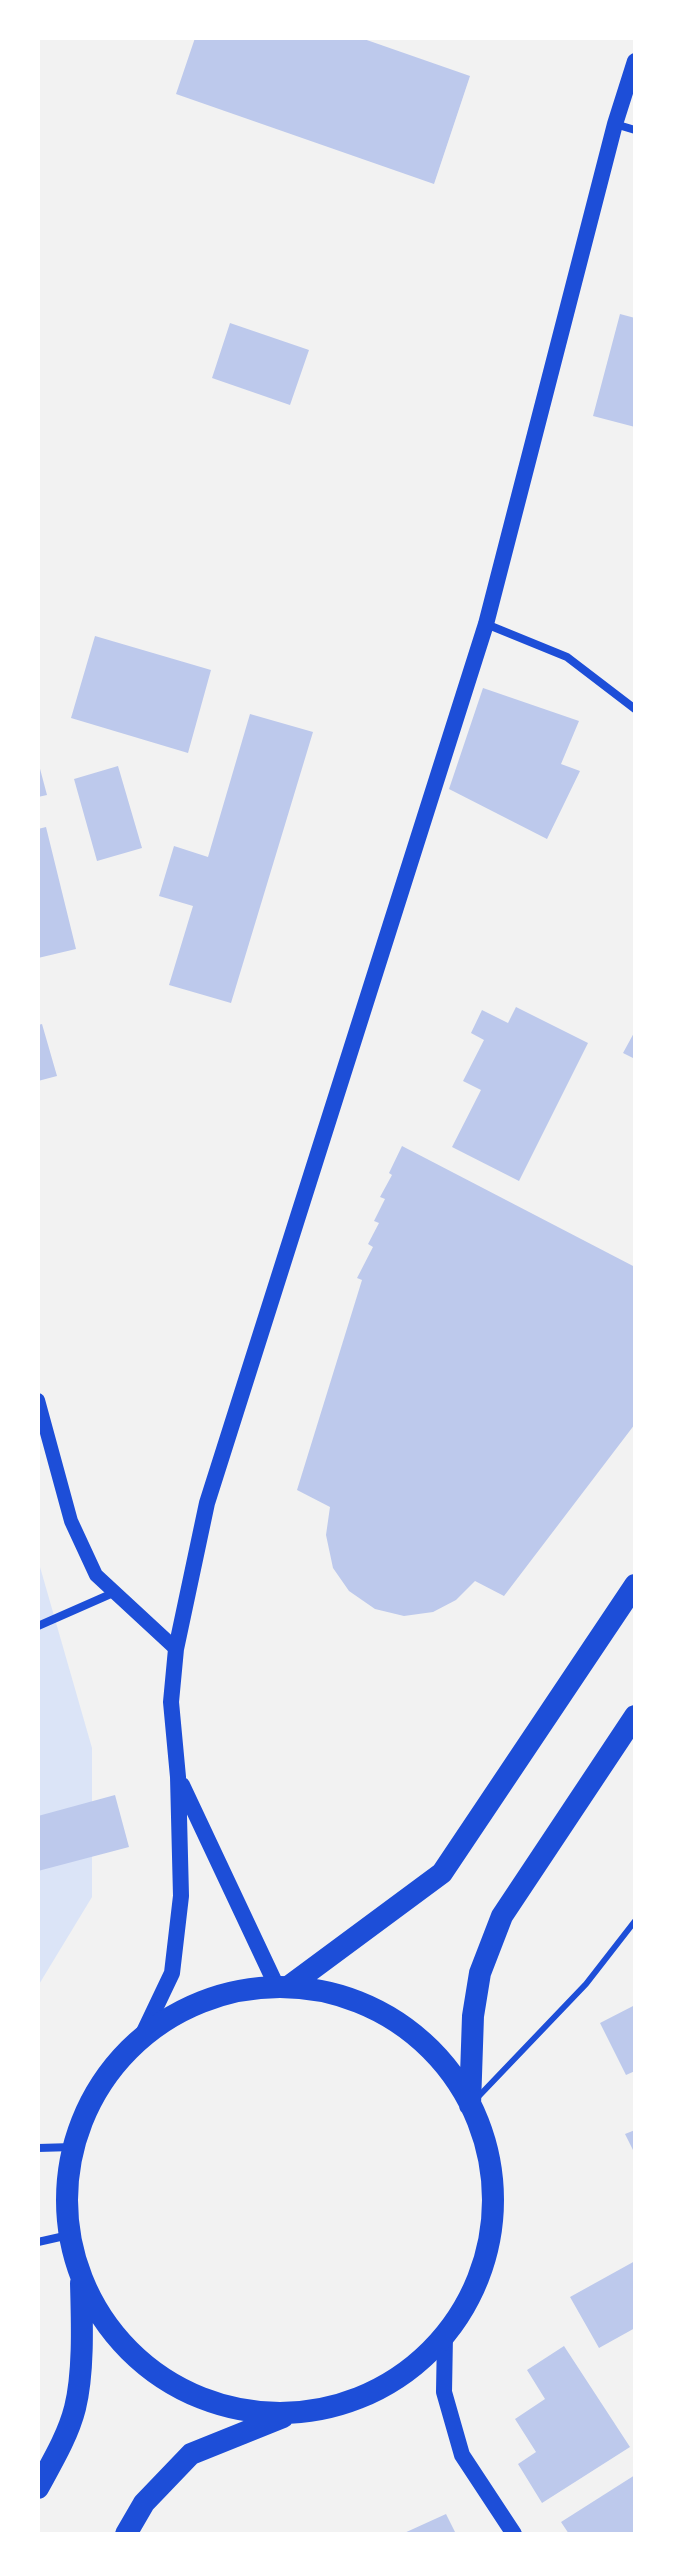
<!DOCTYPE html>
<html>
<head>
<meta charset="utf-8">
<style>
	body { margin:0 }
	#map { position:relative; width:673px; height:2572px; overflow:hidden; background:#f2f2f2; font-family:Overpass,sans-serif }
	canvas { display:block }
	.frame { position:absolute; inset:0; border:40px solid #fff; pointer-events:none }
</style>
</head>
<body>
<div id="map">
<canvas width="673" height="2572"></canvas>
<div class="frame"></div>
</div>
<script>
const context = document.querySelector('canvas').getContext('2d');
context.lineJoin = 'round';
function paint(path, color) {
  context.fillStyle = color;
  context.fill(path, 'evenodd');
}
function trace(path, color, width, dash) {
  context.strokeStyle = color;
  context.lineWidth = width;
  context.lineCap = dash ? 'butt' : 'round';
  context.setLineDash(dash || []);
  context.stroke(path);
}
paint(new Path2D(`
	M38,1560l54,188v149l-54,89z`), '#dbe4f7');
paint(new Path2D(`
	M195,38h166l109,38 -36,108 -258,-90z
	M620,314l15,4v109l-42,-11z
	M230,323l79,27 -19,55 -78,-27z
	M95,636l116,34 -23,83 -117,-35z
	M483,688l96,33 -18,43 19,7 -33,68 -98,-50z
	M250,714l63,18 -82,271 -62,-18 24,-79 -34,-10 15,-50 34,11z
	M39,765l8,30 -9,2v-31z
	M118,766l24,82 -45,13 -23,-82z
	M46,827l30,122 -38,9v-129z
	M516,1007l72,36 -69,138 -67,-34 29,-57 -18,-9 21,-41 -13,-7 11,-23 26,13z
	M42,1024l15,52 -19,5v-56z
	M635,1031v28l-12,-6z
	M402,1146l233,121v157l-131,172 -29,-15 -19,19 -23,12 -29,4 -29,-7 -26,-18 -16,-23 -7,-33 4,-28 -33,-17 65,-210 -5,-2 16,-31 -5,-3 11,-21 -5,-2 11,-22 -5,-2 12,-22 -3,-2z
	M115,1795l14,52 -91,24v-55z
	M635,2005v66l-9,4 -26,-52z
	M635,2130v24l-10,-20z
	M635,2261v67l-36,20 -29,-51z
	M564,2346l66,101 -88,56 -24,-39 18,-12 -21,-33 30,-20 -18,-29z
	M635,2475v59h-66l-8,-12z
	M446,2514l10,20h-54z`), '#bdc9ec');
trace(new Path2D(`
	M478,2097l108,-113 49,-63`), '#1d4ed8', 6);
trace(new Path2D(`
	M615,124l20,6
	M486,624l81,33 68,52
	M38,1626l75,-33
	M38,2148l35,-1
	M38,2242l31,-7`), '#1d4ed8', 8);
trace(new Path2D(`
	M38,1400l33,121 25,54 80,74`), '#1d4ed8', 14);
trace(new Path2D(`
	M182,1785l95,202
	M142,2036l30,-63 9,-77 -3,-119 -7,-75 5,-53 31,-146 279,-879 129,-500 20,-63
	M445,2335l-1,57 18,63 52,79`), '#1d4ed8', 16);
trace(new Path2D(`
	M288,1987l154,-114 193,-288
	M67 2200a213 213 0 1 1 426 0a213 213 0 1 1-426 0Z
	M470,2105l3,-89 7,-43 22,-57 133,-200
	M38,2488c13,-24 30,-52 37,-80 9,-36 7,-87 6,-125
	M126,2534l18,-31 47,-49 92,-37`), '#1d4ed8', 22);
</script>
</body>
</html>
